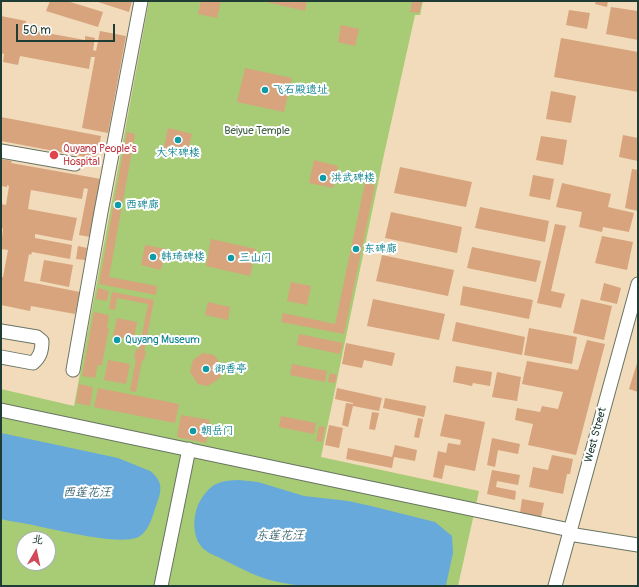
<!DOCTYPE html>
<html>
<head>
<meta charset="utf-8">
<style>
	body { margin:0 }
	#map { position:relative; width:639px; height:587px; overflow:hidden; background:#f1dbba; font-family:Pangolin,"LXGW WenKai TC",sans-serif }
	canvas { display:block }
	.frame { position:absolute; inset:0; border:2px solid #1f3d34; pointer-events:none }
	.north { position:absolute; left:16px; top:531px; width:40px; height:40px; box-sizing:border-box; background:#fff; border:1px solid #a5b1ae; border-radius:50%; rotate:9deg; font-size:11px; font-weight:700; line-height:16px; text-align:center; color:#1f3d34 }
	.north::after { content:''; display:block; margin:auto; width:14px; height:18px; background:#d1495b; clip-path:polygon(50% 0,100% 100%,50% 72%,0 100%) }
	.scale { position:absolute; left:16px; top:24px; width:99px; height:18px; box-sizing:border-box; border:2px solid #1f3d34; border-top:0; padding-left:5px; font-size:12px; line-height:14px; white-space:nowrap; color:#1f3d34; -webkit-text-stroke:3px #fff; paint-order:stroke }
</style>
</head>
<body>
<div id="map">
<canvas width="639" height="587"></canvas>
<div class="frame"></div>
<div class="north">北</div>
<div class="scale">50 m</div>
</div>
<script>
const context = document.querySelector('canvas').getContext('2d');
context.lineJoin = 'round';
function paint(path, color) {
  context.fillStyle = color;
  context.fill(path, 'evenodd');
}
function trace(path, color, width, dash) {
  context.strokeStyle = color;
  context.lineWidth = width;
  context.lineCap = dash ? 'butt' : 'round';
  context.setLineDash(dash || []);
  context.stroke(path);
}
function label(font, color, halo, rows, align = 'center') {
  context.font = font + ' Pangolin,"LXGW WenKai TC",sans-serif';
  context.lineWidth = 4;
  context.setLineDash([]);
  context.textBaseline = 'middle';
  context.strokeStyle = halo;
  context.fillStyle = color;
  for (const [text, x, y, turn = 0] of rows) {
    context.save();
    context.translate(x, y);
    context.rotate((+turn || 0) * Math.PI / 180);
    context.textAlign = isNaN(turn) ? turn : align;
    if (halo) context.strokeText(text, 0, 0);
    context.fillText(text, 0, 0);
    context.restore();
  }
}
paint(new Path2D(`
	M149,1h274l-3,14h-5l-32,144 -62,298 158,34 -21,95h-451l-6,-1v-196l73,17zM24,539h24v24h-24z`), '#a8cb75');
paint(new Path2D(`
	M1,433l117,25 32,13c13,10 12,19 7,32 -4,11 -7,26 -17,33 -16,11 -82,-6 -103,-10 -12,-3 -24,-4 -36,-7z
	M238,480l20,2 46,14 44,5 23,5 64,16 17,14 1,17 -7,32v1h-141c-9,-1 -18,-2 -27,-4 -19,-4 -36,-13 -54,-22 -7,-4 -18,-7 -23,-14 -9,-11 -8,-31 -2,-43 11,-19 18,-22 39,-23z`), '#66a9da');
paint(new Path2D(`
	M50,1h17l36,11 -5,15 -52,-16z
	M95,1h37l-3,11z
	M201,1h20l-4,17 -19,-4z
	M262,1h45l-2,10z
	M412,1h10l-3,12 -9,-1z
	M596,1h12l-1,6 -12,-3z
	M611,7l27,4v29l-32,-6z
	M569,10l21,3 -3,16 -21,-4z
	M1,16l25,5 -1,8 60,11v-4l10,2 -2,12 3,1 4,-20 26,5 -18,97 -26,-5 13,-71h-4l-2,12 -69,-13 -2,9 -15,-3 1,-8 -3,-1z
	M341,25l18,4 -4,17 -17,-4z
	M561,38l77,14v40l-84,-15z
	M245,68l47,10 -8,34 -47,-10z
	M551,91l25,5 -5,27 -25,-4z
	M1,117l100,19 -4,23 -96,-18z
	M168,128l24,6 -6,24 -23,-6z
	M127,132l8,2 -26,143 48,9 -1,9 -57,-11z
	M623,135l15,3v23l-19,-4z
	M541,136l26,4 -4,25 -27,-5z
	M1,159l11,2 -1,2 90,16 -11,58 -11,-2 9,-46 -4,-1 -2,11 -51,-9 -3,19 49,9 -5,23 -37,-7v4l37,7 -2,14 -38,-7 -1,3 -2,-1 -5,27 56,11 -5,22 -44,-8 -1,5 -29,-6v-28h2l5,-27 -7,-1 2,-21h-2v-24l5,1 3,-19 -2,-1v2l-6,-1z
	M314,160l24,6 -5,22 -24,-5z
	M400,167l72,15 -6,25 -72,-14z
	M632,169l6,1v41l-13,-3z
	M533,175l21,4 -4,21 -21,-4z
	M365,183l10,2 -31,149 -63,-12 2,-9 52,11z
	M562,183l49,11 -3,13 26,6 -5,19 -26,-5 -1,5 -23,-5 3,-15 -26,-5z
	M480,207l69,14 -4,21 -70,-14z
	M391,212l71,15 -5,26 -72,-15z
	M555,224l11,2 -15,65 14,3 -4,14 -24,-5z
	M602,236l31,6 -6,28 -32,-7z
	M211,239l45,10 -6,27 -44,-10z
	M145,245l21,4 -5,21 -20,-5z
	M78,246l9,2 -2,12 -9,-1z
	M472,247l69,14 -5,21 -69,-14z
	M382,255l72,15 -6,26 -72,-15z
	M44,260l29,5 -4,22 -29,-6z
	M291,282l20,4 -4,19 -20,-4z
	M604,283l17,5 -4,16 -17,-4z
	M463,286l70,14 -4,19 -69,-14z
	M98,288l11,3 -2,10 -11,-2z
	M112,292l42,8 -10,51h2l-2,10 -2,-1 -6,32 -6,-1 6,-32h-2l2,-10 3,1 9,-46 -31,-6 -2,12 -6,-1z
	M373,299l72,15 -6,26 -72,-14z
	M581,299l31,7 -8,34 -31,-7z
	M208,302l22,5 -2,13 -23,-5z
	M94,312l15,3 -2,13h2l-7,37h-4l-3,13 -13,-2z
	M117,318l20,4 -3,18 -21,-4z
	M456,322l69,15 -3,18 -70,-14z
	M529,328l48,9 -5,27 -48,-9z
	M299,334l44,9 -3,11 -43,-9z
	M587,340l18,4 -29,111 -48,-10 5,-21 -18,-4 2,-12 23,4 2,-6 16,3 5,-17 -41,-8 5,-23 51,9z
	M346,343l49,10 -3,13 -28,-6 -2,8 -20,-4z
	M203,353l11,2 8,11 -2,12 -12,8 -10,-2 -8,-12 3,-12z
	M108,360l22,4 -4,20 -22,-4z
	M638,360v32l-9,-3z
	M292,364l35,7 -2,11 -35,-7z
	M456,366l36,6 -2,14 -17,-3 -1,3 -19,-4z
	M497,372l24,5 -4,24 -25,-4z
	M330,373l7,2 -2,8 -7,-1z
	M79,384l14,3 -3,19 -14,-3z
	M98,388l81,16 -4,19 -81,-16z
	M337,388l45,10 -3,13 -26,-5 -5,21 -6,-2 4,-22 7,1v-1l-18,-4z
	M385,398l41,8 -2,11 -41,-9z
	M372,412l7,1 -4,17 -6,-1z
	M445,414l40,8 -10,49 -30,-6 -3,14 -9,-2 5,-26 8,2 2,-10 12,2 1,-5 -21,-4z
	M181,415l29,5 -4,23 -29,-6z
	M281,416l35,7 -2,11 -35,-7z
	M418,418l5,1 -4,19 -5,-1z
	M329,425l14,3 -4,20 -14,-3z
	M319,426l6,1 -3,15 -6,-1z
	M492,438l28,6 -2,10 -20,-4 -3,17 -8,-2z
	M395,445l22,5 -2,11 -21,-4 -2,11 -46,-9 2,-11 44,9z
	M552,455l21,4 -3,15h-3l-4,20 -34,-7 4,-20 15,3z
	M492,470l28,5 -2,10 -21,-4 -1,6 20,4 -1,9 -28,-6z
	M522,499l22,4 -3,14 -21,-4z`), '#d7a47d');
const minor = new Path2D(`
	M1,151l74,13
	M1,331l36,6 5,4c0,10 -2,16 -9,22l-32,-6
	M73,370l28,-158 40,-211
	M1,410l569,120
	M569,534l69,11
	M161,586l28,-137
	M555,586l83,-302`);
trace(minor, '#687463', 15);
trace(minor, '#fff', 13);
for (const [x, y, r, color] of [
	[265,90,4,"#0f9aa8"],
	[178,140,4,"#0f9aa8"],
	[54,155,5,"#e0444e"],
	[323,178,4,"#0f9aa8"],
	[118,205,4,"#0f9aa8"],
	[356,249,4,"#0f9aa8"],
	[153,257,4,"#0f9aa8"],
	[231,258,4,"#0f9aa8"],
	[117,340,4,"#0f9aa8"],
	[206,369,4,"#0f9aa8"],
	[193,431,4,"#0f9aa8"]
]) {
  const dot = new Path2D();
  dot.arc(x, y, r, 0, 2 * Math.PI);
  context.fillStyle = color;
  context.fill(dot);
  trace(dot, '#fff', 1.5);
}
label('11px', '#0d838f', '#fff', [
	["飞石殿遗址",273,90],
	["大宋碑楼",178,153,"center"],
	["洪武碑楼",331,178],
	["西碑廊",126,205],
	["东碑廊",364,249],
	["韩琦碑楼",161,257],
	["三山门",239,258],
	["Quyang Museum",125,340],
	["御香亭",214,369],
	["朝岳门",201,431]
], 'left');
label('11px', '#416044', '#fff', [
	["Beiyue Temple",257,131]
]);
label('11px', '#be3a42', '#fff', [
	["Quyang People's",63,149],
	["Hospital",63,162]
], 'left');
label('11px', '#1f3d34', '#fff', [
	["West Street",596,435,-75]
]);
label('italic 12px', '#38636e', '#fff', [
	["西莲花汪",87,493],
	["东莲花汪",280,536]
]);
</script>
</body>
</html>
